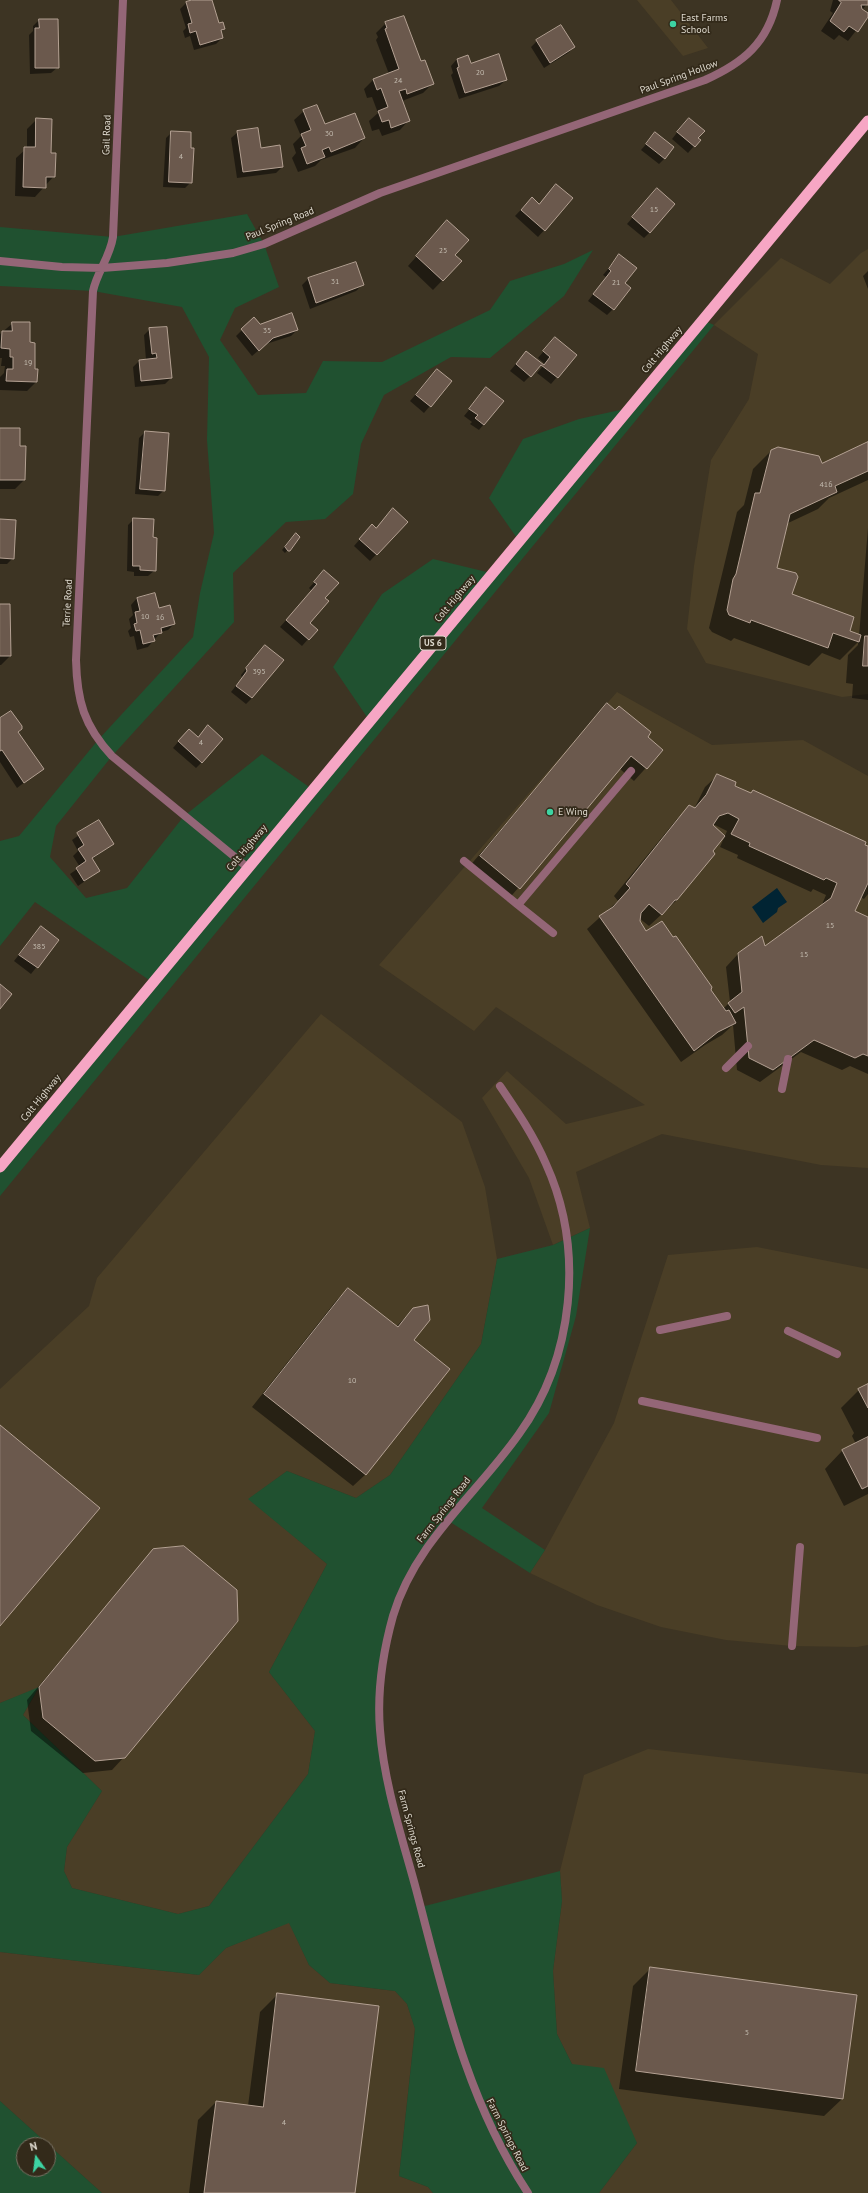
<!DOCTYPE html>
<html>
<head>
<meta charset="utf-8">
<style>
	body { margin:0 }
	#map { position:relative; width:868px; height:2193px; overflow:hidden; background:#3d3423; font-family:"PT Sans",sans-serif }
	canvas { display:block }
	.north { position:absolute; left:16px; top:2137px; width:40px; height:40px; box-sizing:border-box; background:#332a1a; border:1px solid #787062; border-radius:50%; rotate:346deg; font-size:11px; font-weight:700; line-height:16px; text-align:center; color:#dfdacf }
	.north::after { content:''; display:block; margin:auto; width:14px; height:18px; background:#3dd4a3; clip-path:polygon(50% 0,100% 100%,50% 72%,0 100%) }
</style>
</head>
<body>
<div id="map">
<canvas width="868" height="2193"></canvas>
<div class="north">N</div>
</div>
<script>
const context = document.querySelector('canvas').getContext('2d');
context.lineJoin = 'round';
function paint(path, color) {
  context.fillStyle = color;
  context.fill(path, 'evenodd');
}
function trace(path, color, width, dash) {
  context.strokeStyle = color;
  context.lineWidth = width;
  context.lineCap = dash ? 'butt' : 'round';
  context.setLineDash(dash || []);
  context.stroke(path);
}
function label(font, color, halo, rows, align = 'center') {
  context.font = font + ' "PT Sans",sans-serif';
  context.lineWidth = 3.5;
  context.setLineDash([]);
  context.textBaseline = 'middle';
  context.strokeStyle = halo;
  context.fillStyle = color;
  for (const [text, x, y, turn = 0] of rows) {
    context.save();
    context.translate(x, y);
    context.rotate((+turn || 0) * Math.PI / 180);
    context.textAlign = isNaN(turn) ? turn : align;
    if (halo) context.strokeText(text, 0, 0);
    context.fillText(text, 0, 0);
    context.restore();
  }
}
paint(new Path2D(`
	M637,0h34l37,48 -25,8z
	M868,249v445l-26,3 -136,-34 -19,-34 7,-63 17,-106 38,-61 9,-45 -44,-29 67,-67 49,26 31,-31z
	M617,692l95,53 91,-5 65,36v392l-47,-3 -159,-31 -86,38 14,56 -37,17 -24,-67 -47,-80 25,-27 59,53 79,-19 -149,-98 -22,24 -95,-66z
	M321,1014l141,108 23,65 12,72 -16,85 -91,131 -34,23 -69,-27 -38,28 78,65 -58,108 46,59 -7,43 -99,132 -31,8 -106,-26 -8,-17 3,-24 35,-56 -79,-76 16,-27 -39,15v-314l89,-83 8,-28z
	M757,1247l111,22v376l-11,2 -65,-1 -66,-6 -65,-13 -64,-22 -67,-32 15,-23 69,-127 54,-168z
	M648,1749l220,25v419h-269l38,-50 -65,-79 -15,-30 -4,-63 9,-70 -2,-30 24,-96z
	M289,1922l20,43 21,18 65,8 12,13 8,24 -16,148 29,11 5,6h-331l-102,-92v-149l199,23 27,-27z`), '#4a3e26');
paint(new Path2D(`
	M247,214l17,30 15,43 -44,21 -15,32 38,55 48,-2 17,-32 59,1 108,-52 20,-29 54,-17 29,-14 -29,46 -74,62 -39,-1 -67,38 -23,49 -8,50 -28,25 -39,3 -53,51 1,49 -122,134 -56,70 -6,31 36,41 41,-10 57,-72 78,-62 50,35 57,-69 -36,-53 49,-73 51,-35 58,14 28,-32 -30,-43 34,-59 56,-20 50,-11 74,-88 11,5 -714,871v-29l152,-185 -117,-80 -35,44v-105l19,-5 79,-96 95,-103 7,-44 14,-60 -7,-93 2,-83 -27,-50 -89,-16 -93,-5v-59l113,10z
	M590,1228l-14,88 -27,97 -67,95 63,42 -15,23 -83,-53 -44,70 -21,79 2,90 37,148 139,-36 2,30 -9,70 4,63 15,30 32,4 33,75 -38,50h-166l-5,-6 -29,-11 16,-147 -8,-25 -12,-13 -65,-8 -21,-18 -20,-42 -63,25 -27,27 -199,-23v-249l39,-16 -16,28 79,76 -35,56 -3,24 8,17 106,26 31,-8 99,-132 7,-43 -46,-59 58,-108 -79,-65 39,-28 69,27 34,-23 91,-131 16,-85 56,-14z
	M0,2101l102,92h-102zM24,2145h24v24h-24z`), '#205130');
paint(new Path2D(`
	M777,888l10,14 -9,6 -1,4 -14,11 -11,-16z`), '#012433');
paint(new Path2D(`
	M196,0h15l7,25 6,4 -3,3 1,6 -6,6 -22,6 -4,-14 -5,2 -2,-7 3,-3 -6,-19 6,-6z
	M833,0h34v4l-5,6 6,5 -20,26 -9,-6 -5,5 -13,-9 12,-18 -3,-2z
	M39,20l19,47 -7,6 -21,1 -1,-39 4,-4v-5z
	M386,23l35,39 11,22 -9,9 -21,8 7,19 -9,10 -18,6 -3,-7 -7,2 -3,-10 9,-8 -6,-16 -5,1 -3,-9 9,-9 16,-6 -13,-34 2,-3 -2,-4z
	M537,41l37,6 -6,6 -24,15 -13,-21z
	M457,59l49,21 -7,6 -40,13 -8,-24 2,-2 -2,-7z
	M304,111l20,15 40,12 -9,10 -34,12 -6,6 -17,6 -6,-14 4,-5 -3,-9 8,-8 -7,-16z
	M37,119l13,35 4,22 -19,21 -20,-1 1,-38 11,-10v-19z
	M683,125l14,13 -3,8 -6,7 -16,-14z
	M172,132l18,17 1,33 -6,6 -22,-1 3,-49z
	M238,132l22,17 22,18 -6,6 -39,5 -6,-40z
	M655,134l10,24 -6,6 -18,-14z
	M651,196l-1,36 -6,6 -17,-14z
	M532,198l7,7 33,-6 -34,38 -23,-21z
	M447,222l7,33 7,6 -28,29 -25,-24z
	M619,256l5,27 -11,26 -6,6 -19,-14 18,-24 -3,-2z
	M355,263l7,22 -6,6 -46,18 -8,-24 6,-6z
	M868,271v18l-5,-13z
	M13,323l15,20 8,39 -9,9 -27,-1v-13l4,-4 1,-7h-4l1,-8h-2v-24z
	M150,329l21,49 -6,6 -30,3 -2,-20 6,-6 7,-1 -2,-25z
	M242,330h55l-6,6 -25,8 -14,12 -16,-20z
	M555,338l21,17 -25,29 -14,-11 8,-9 -7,-6z
	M520,359l10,17 -6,6 -14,-11z
	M437,370l14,11 -27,32 -14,-12z
	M486,389l17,12 -24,29 -9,-6 2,-2 -8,-6z
	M0,429l19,18 5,33 -9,9h-15z
	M145,432l19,58 -6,6 -23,-2 4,-56z
	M868,443v37l-39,18 -11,11 -32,15 -10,45 15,26 58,37 10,4 9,-108v172l-16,-2 1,-14 -7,-1 2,-28 10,-10v-3l-18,18 -18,-7 -13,13 -75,-28 -3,3 -19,-9 -3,-4 28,-116 7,-7 9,-36 18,-18 51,14z
	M134,519l18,19 3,32 -7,6h-14v-4l-7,-1 1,-46z
	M0,520l13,38 -6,6h-7z
	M406,522l-36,39 -16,-15 12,-14z
	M293,537h6l-14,16 -3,-3z
	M318,578l6,20 -16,25 8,7 -14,16 -22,-19 32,-36 -3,-3z
	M154,594l4,16 16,14 -6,6 -7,2 -13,15 -11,3 -3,-14 -4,1 -2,-6 3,-3 -2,-9 4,-4 -2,-10 6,-7z
	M0,605l10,51 -9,9h-1z
	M259,652l-7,46 -6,6 -15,-12 11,-14 -1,-3z
	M608,704l54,46 -28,31 -14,-12 -113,132 -39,-33z
	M0,719l17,13 25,37 -25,19 -17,-26z
	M202,733v29l-6,6 -23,-20 10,-12 14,2z
	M718,775l16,11 134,61v47l-4,5 -4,-2 -7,14 15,7v156l-18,-8 -8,4 -41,-18 -41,30 -23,-12 -4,-45 -11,10 -17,10 -24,17 -94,-133 31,-28 -4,-5 63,-77 13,-12 4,2 11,-22zM715,825l12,6 -7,16 18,8 -1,3 74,34 2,-3 13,6 -5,12 -57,40 -26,7 -12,13 4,35 -7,7 -13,-19 -64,-58 -7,-11v-3l10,8 28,-26 35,-74z
	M99,821l14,23 -21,15 7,12 -21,15 -8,-12 10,-7 -7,-11 5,-5 -6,-11z
	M41,927l17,13 -27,34 -17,-13z
	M348,1289l48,38 17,-18 -1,31 -46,134 -13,12 -101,-79 84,-106z
	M868,1385v109l-24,12 -19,-37 17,-18 14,-7 -4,-8 2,-3 -13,-25 18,-18z
	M154,1550l-30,207 -12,13 -29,3 -52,-42 -4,-31z
	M651,1968l191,131 -18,17 -205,-27 14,-103z
	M278,1994l76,199h-165l9,-73 18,-18 32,4 12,-94z`), '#0007');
const building = new Path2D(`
	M192,0h20l7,23 4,-1 2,7 -4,1 2,8 -23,7 -4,-14 -6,2 -2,-9 4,-1 -6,-21z
	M839,0h29v5h-7l1,4 6,4v4l-10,15 -9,-6 -5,6 -14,-11 11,-18z
	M404,16l17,45 4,-1 9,24 -27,10 -1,-5 -7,2 11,30 -19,7 -2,-8 -7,2 -4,-11 10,-4 -7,-19 -4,2 -4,-11 26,-10 -14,-40 2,-1 -2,-6z
	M39,19h19l1,49h-24v-40h4z
	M561,25l14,22 -25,16 -14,-23z
	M499,54l8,26 -42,13 -8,-25 2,-1 -2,-8 11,-4 3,8z
	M317,105l8,19 30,-11 10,25 -34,14 -2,-5 -7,3 3,7 -18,7 -6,-16 5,-2 -5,-12 10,-4 -8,-20z
	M36,118l16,1 -1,34h5l-1,24h-9v11l-23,-1 1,-40h11z
	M689,118l16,13 -7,7 3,2 -6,7 -18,-15z
	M258,128l3,20 19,-3 3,22 -40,5 -6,-41z
	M171,131l20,1v16h3l-2,35 -23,-1z
	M655,132l19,15 -9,12 -19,-15z
	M556,184l17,14 -28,33 -24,-21 11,-13 7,7z
	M657,188l18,16 -25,29 -18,-16z
	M447,220l22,20 -14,15 7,6 -19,20 -27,-25z
	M619,254l18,14 -12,15 6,5 -17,22 -21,-16 18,-23 -2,-2z
	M356,262l8,23 -48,18 -8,-25z
	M292,313l6,17 -25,8 -14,13 -18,-22 13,-12 6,7z
	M12,322h18v20l5,1v26h3l-1,13 -31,-1 1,-12h6v-12h-3v-8l-9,-1 1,-17h10z
	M167,327l5,51 -31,3 -2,-21 18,-2 -1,-5 -4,1 -3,-26z
	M555,337l22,18 -19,23 -17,-13 -10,12 -15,-13 10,-13 18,14 6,-8 -7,-6z
	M437,369l15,12 -21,26 -15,-12z
	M486,387l18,14 -20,24 -9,-7 3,-3 -9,-6z
	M0,428h20v18h6l-1,34h-25z
	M145,431l24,2 -4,58 -25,-2z
	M868,442v29l-33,15 2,6 -47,22 -13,54 19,5 2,4 -6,17 62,23 -4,14 11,4 -2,7 -26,-9 -5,15 -77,-28 -1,3 -21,-8 -2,-5 6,-31 3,-5 19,-81h5l11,-43 7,-3 41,9 3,7z
	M393,508l15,14 -31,33 -18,-16 13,-15 4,4z
	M133,518l21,1 -1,18 4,1 -1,33 -16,-1v-4h-7z
	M0,519l16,1 -2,39 -14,-1z
	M296,533l4,4 -10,14h-2l-3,-4z
	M324,570l15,13 -14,15 4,3 -19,22 8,7 -9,10 -23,-20 31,-36 -3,-2z
	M155,593l4,15 11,-3 5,19 -14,4 1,5 -9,2 2,6 -12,3 -3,-14 -4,1 -2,-7 3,-1 -2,-11 5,-1 -3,-13z
	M0,604h10l1,52h-11z
	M865,636h3v30h-5z
	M265,645l19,15 -32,38 -16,-12 11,-15 -1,-3z
	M607,703l8,7 4,-4 32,26 -3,5 15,13 -16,19 -16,-13 -111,133 -40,-33z
	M11,711l11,15v3l-4,3 26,37 -20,14 -22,-33 -2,1v-33z
	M208,725l15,14 -21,24 -24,-22 11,-12 9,8z
	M717,774l19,8 -1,4 16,7 2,-3 113,52 -1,3 3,1v37l-13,28 13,6v139l-5,-2 -8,4 -41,-18 -41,30 -24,-12 -5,-51 -9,6 -7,-10 14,-11 -4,-39 24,-17 3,10 66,-48 6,-15 -11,-5 -2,2 -75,-34 1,-3 -19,-9 8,-15 -11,-6 -9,3 -6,9 12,11 -12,15 2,3 -38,46h-2l-13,15 -13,-11 -8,9 -1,8 6,10 16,-10 11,16 3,-1 36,51 -1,3 15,21 3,-1 7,13 -18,9 -24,19 -95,-135 14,-9 17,-19 -4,-4 63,-79 6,3 11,-13z
	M99,820l15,24 -22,14 8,13 -16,10 -8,-13 10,-7 -8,-12 6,-4 -7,-12z
	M41,926l18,14 -21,28 -19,-13z
	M0,984l12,10 -12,15z
	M348,1288l50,39 15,-19 15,-3 2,15 -16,20 36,29 -84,106 -102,-81z
	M868,1384v24l-10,-19z
	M0,1425l100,83 -100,118z
	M868,1437v49l-6,3 -20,-39z
	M184,1546l53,44 1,31 -113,137 -30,3 -52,-43 -4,-31 114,-138z
	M650,1967l207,28 -14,104 -207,-28z
	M277,1993l102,13 -24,187h-151l12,-92 47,6z`);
paint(building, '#6b594d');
trace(building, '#b4a193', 1);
trace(new Path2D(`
	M464,861l54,44
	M553,933l-35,-28 113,-134
	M726,1068l22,-22
	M782,1089l6,-30
	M660,1330l67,-14
	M788,1331l49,23
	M642,1401l175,37
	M792,1646l8,-99`), '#946677', 8);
trace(new Path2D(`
	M123,0l-10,237c-3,20 -16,35 -20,54l-17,369c1,41 8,66 36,96l135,111
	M0,261l62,6 40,1 65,-5 66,-10 31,-9 116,-51 325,-113c38,-17 63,-37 72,-80
	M500,1086c17,25 34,50 46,78 39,86 28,194 -27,270 -43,61 -104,108 -126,182 -10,36 -16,77 -13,114 4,54 22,107 36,159 28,106 50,210 112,304`), '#946677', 8);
trace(new Path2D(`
	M0,1167l868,-1046`), '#f6a6c4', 11);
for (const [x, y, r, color] of [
	[673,24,4,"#3dd4a3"],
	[550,812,4,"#3dd4a3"]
]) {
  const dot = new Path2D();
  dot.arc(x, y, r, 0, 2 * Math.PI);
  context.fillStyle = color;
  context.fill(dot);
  trace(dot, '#332a1a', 1.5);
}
label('8px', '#c2baae', null, [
	["20",480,73],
	["24",398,81],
	["30",329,134],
	["4",181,157],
	["15",654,210],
	["25",443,251],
	["31",335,282],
	["21",616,283],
	["35",267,331],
	["19",28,363],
	["416",826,485],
	["10",145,617],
	["16",160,618],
	["395",259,672],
	["4",201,743],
	["15",830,926],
	["385",39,947],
	["15",804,955],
	["10",352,1381],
	["5",747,2033],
	["4",284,2123]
]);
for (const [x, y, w] of [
	[433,643,26]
]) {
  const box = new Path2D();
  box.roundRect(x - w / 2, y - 7, w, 14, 3);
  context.fillStyle = '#332a1a';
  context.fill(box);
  trace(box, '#dfdacf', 1);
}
label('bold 9px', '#dfdacf', null, [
	["US 6",433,643]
]);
label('10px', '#dfdacf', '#332a1a', [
	["East Farms",681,18],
	["School",681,30],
	["E Wing",558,812]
], 'left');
label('10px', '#dfdacf', '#332a1a', [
	["Paul Spring Hollow",679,77,-20],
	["Gail Road",107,135,-88],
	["Paul Spring Road",280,224,-22],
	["Colt Highway",662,350,-50],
	["Colt Highway",455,599,-50],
	["Terrie Road",68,603,-87],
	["Colt Highway",247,848,-50],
	["Colt Highway",41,1098,-51],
	["Farm Springs Road",444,1510,-52],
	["Farm Springs Road",411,1829,75],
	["Farm Springs Road",507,2135,63]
]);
</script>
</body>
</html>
